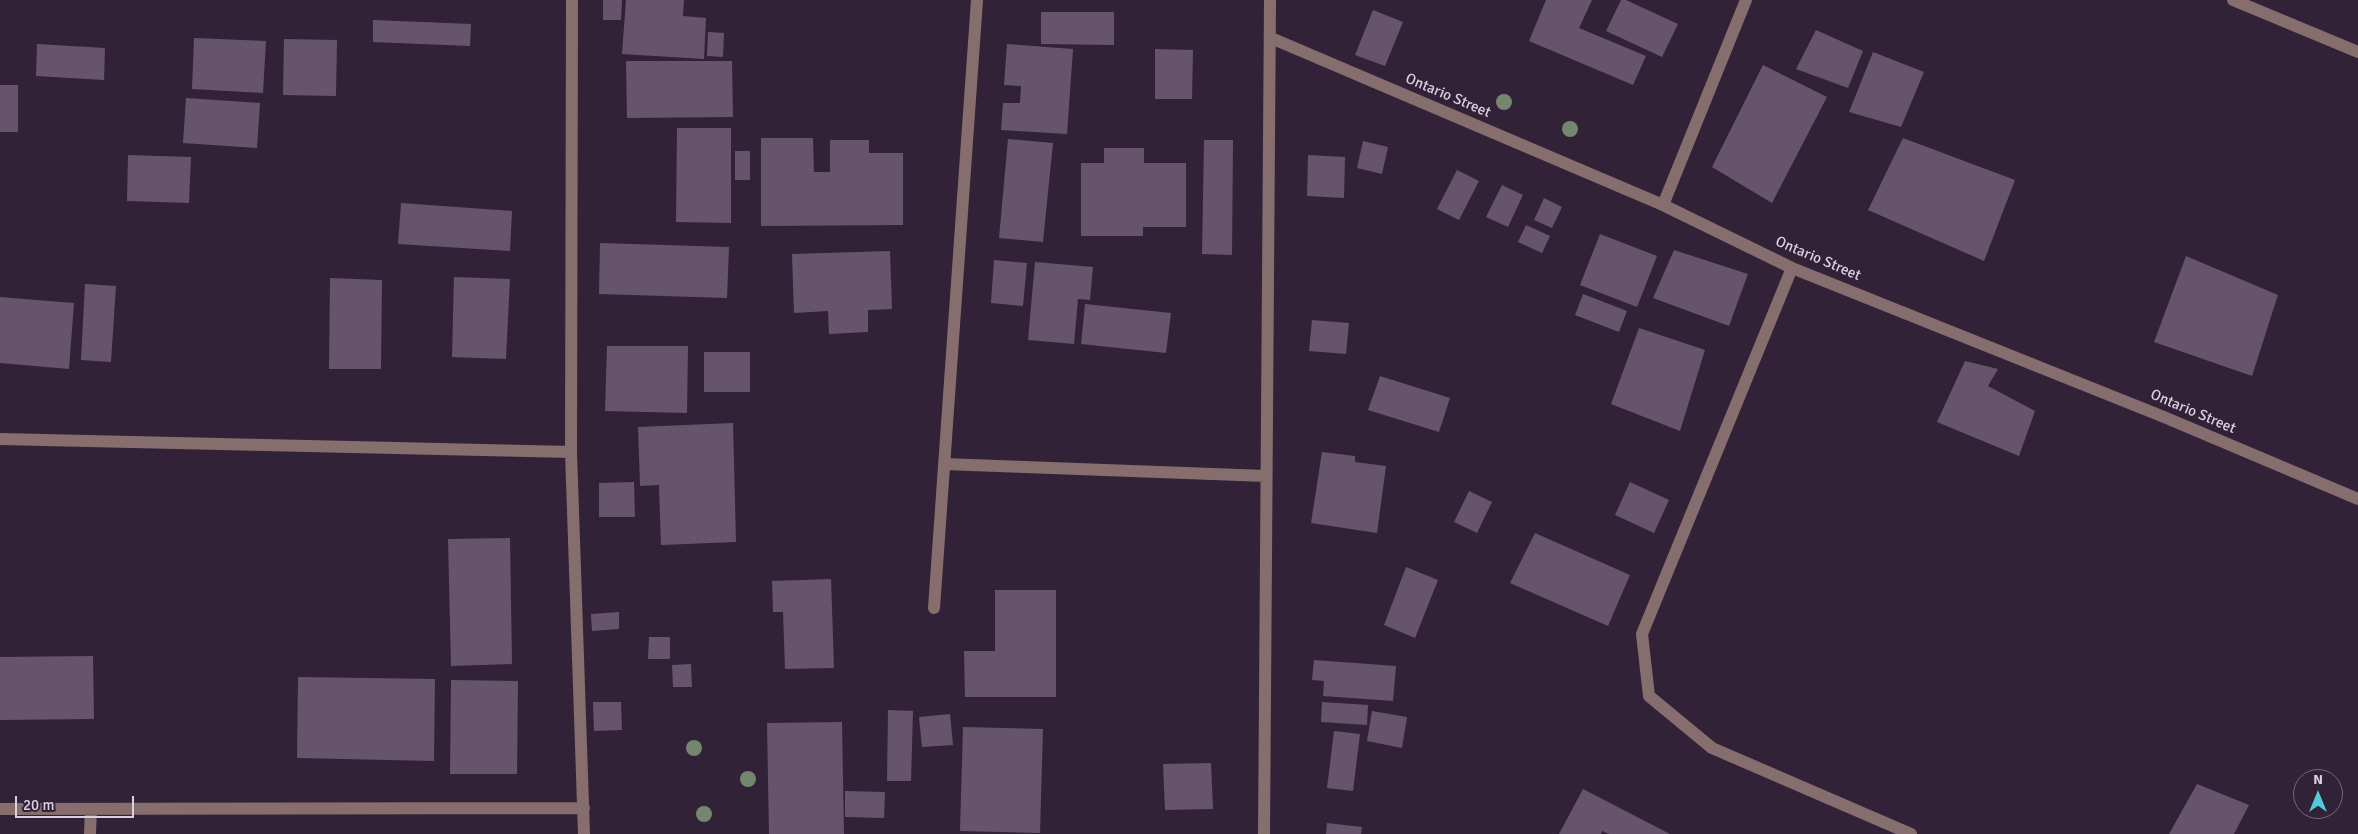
<!DOCTYPE html>
<html>
<head>
<meta charset="utf-8">
<style>
	body { margin:0 }
	#map { position:relative; width:2358px; height:834px; overflow:hidden; background:#322238; font-family:Signika,sans-serif }
	canvas { display:block }
	.north { position:absolute; left:2293px; top:769px; width:50px; height:50px; box-sizing:border-box; background:#322238; border:1px solid #76687b; border-radius:50%; rotate:0deg; font-size:14px; font-weight:700; line-height:20px; text-align:center; color:#dbd0df }
	.north::after { content:''; display:block; margin:auto; width:18px; height:22px; background:#52cbd8; clip-path:polygon(50% 0,100% 100%,50% 72%,0 100%) }
	.scale { position:absolute; left:15px; top:796px; width:119px; height:22px; box-sizing:border-box; border:2px solid #dbd0df; border-top:0; padding-left:6px; font-size:15px; line-height:18px; white-space:nowrap; color:#dbd0df; -webkit-text-stroke:4px #322238; paint-order:stroke }
</style>
</head>
<body>
<div id="map">
<canvas width="2358" height="834"></canvas>
<div class="north">N</div>
<div class="scale">20 m</div>
</div>
<script>
const context = document.querySelector('canvas').getContext('2d');
context.lineJoin = 'round';
function paint(path, color) {
  context.fillStyle = color;
  context.fill(path, 'evenodd');
}
function trace(path, color, width, dash) {
  context.strokeStyle = color;
  context.lineWidth = width;
  context.lineCap = dash ? 'butt' : 'round';
  context.setLineDash(dash || []);
  context.stroke(path);
}
function label(font, color, halo, rows, align = 'center') {
  context.font = font + ' Signika,sans-serif';
  context.lineWidth = 4.5;
  context.setLineDash([]);
  context.textBaseline = 'middle';
  context.strokeStyle = halo;
  context.fillStyle = color;
  for (const [text, x, y, turn = 0] of rows) {
    context.save();
    context.translate(x, y);
    context.rotate((+turn || 0) * Math.PI / 180);
    context.textAlign = isNaN(turn) ? turn : align;
    if (halo) context.strokeText(text, 0, 0);
    context.fillText(text, 0, 0);
    context.restore();
  }
}
paint(new Path2D(`
	M603,0h19l-1,20h-18z
	M626,0h58l-1,16 23,2 -2,41 -82,-5z
	M1546,0h46l-13,28 67,28 -13,29 -104,-44z
	M1621,0h5l52,24 -16,33 -56,-26z
	M1373,10l30,12 -18,44 -30,-11z
	M1041,12h73v33l-73,-1z
	M373,20l98,4 -1,22 -97,-4z
	M1816,30l47,21 -15,37 -52,-19z
	M708,32l16,1 -1,24 -16,-1z
	M194,38l72,3 -3,52 -71,-4z
	M284,39l53,1 -1,56 -53,-1z
	M37,44l68,4 -1,32 -68,-4z
	M1007,44l66,5 -6,85 -66,-4 2,-27h17l1,-17 -17,-1z
	M1155,49l38,1 -1,49h-37z
	M1873,52l51,20 -23,55 -52,-15z
	M626,61h106l1,56 -106,1z
	M1763,65l64,32 -55,106 -60,-36z
	M0,85h18v47h-18z
	M186,98l74,5 -3,45 -74,-5z
	M677,128h54v95l-55,-1z
	M761,138h52l1,34h16v-32h39v13h34v72l-142,1z
	M1903,138l112,42 -31,81 -116,-51z
	M1008,139l45,4 -10,99 -44,-4z
	M1204,140h29l-1,115 -30,-1z
	M1363,141l25,6 -6,27 -25,-6z
	M1104,148h40v15h42v64h-43v9h-62v-73h23z
	M735,151h15v29h-15z
	M128,155l63,2 -2,46 -62,-2z
	M1308,155l37,2 -1,41 -37,-2z
	M1457,170l22,11 -20,39 -22,-11z
	M1502,185l21,10 -15,32 -22,-10z
	M1544,198l18,9 -10,21 -18,-8z
	M401,203l111,8 -2,40 -112,-7z
	M1526,225l24,11 -8,17 -24,-11z
	M1600,234l57,22 -20,51 -57,-22z
	M600,243l129,4 -2,51 -128,-4z
	M1674,250l74,24 -19,52 -76,-28z
	M890,251l2,58 -24,1v22l-39,2 -1,-23 -34,2 -2,-59z
	M2186,256l92,39 -26,81 -98,-34z
	M994,260l33,3 -4,43 -32,-3z
	M1035,262l58,5 -3,33 -12,-1 -4,45 -46,-4z
	M454,277l56,2 -4,80 -54,-2z
	M330,278l52,2 -1,89h-52z
	M85,284l31,2 -5,76 -30,-2z
	M1583,294l44,17 -8,21 -44,-17z
	M0,297l74,6 -5,66 -69,-6z
	M1085,304l86,9 -5,40 -85,-9z
	M1312,320l37,3 -3,31 -37,-3z
	M1639,328l66,22 -25,81 -69,-27z
	M607,346h81l-1,67 -82,-2z
	M704,352h46v40h-46z
	M1965,361l33,8 -10,17 47,25 -16,45 -82,-34z
	M1380,376l70,22 -11,34 -71,-22z
	M733,423l3,119 -75,3 -2,-60 -19,1 -2,-59z
	M1322,452l33,4v6l31,4 -9,67 -66,-10z
	M634,482l1,35h-36v-34z
	M1630,482l39,18 -15,33 -39,-18z
	M1469,491l23,11 -15,31 -23,-11z
	M1535,533l95,42 -22,51 -98,-43z
	M510,538l2,126 -61,2 -3,-127z
	M1406,567l32,13 -23,58 -31,-13z
	M831,579l3,89 -49,1 -2,-57h-10l-1,-31z
	M995,590h61v107h-91l-1,-46h31z
	M619,612v17l-27,2 -1,-17z
	M649,637h21v22h-22z
	M93,656l1,63 -94,1v-63z
	M1314,660l82,6 -3,35 -70,-5 1,-15 -12,-1z
	M691,664l1,23h-19l-1,-22z
	M298,677l137,2 -1,82 -137,-3z
	M451,680l67,1 -1,93h-67z
	M593,702h28l1,28 -28,1z
	M1322,702l46,3 -1,20 -46,-3z
	M888,710l25,1 -2,70h-24z
	M1372,711l35,6 -5,31 -35,-7z
	M950,714l3,31 -31,2 -3,-30z
	M842,722l2,112h-75l-2,-111z
	M963,727l80,2 -3,104 -80,-2z
	M1334,731l26,3 -7,57 -26,-3z
	M1211,763l2,46 -48,1 -2,-46z
	M2197,784l52,21 -15,29h-65z
	M1583,789l87,45h-61l-7,-3 -1,3h-42z
	M845,791l40,1 -1,26 -39,-1z
	M1327,823l35,4 -1,7h-35z`), '#66546d');
trace(new Path2D(`
	M572,0l-1,452 13,382
	M2233,0l125,52
	M1271,38l392,167 129,63 372,149 194,82
	M1663,205l83,-205
	M1792,268l-150,366 7,62 63,52 199,86
	M0,439l571,13
	M944,464l322,12
	M934,608l43,-608
	M0,809l584,-1
	M90,834l1,-25
	M1264,834l6,-834`), '#866e6e', 12);
context.fillStyle = '#75866e';
for (const [x, y] of [
	[1504,102],
	[1570,129],
	[694,748],
	[748,779],
	[704,814]
]) {
  context.beginPath();
  context.arc(x, y, 8, 0, 2 * Math.PI);
  context.fill();
}
label('15px', '#dbd0df', '#322238', [
	["Ontario Street",1448,96,23],
	["Ontario Street",1818,259,23],
	["Ontario Street",2193,412,23]
]);
</script>
</body>
</html>
